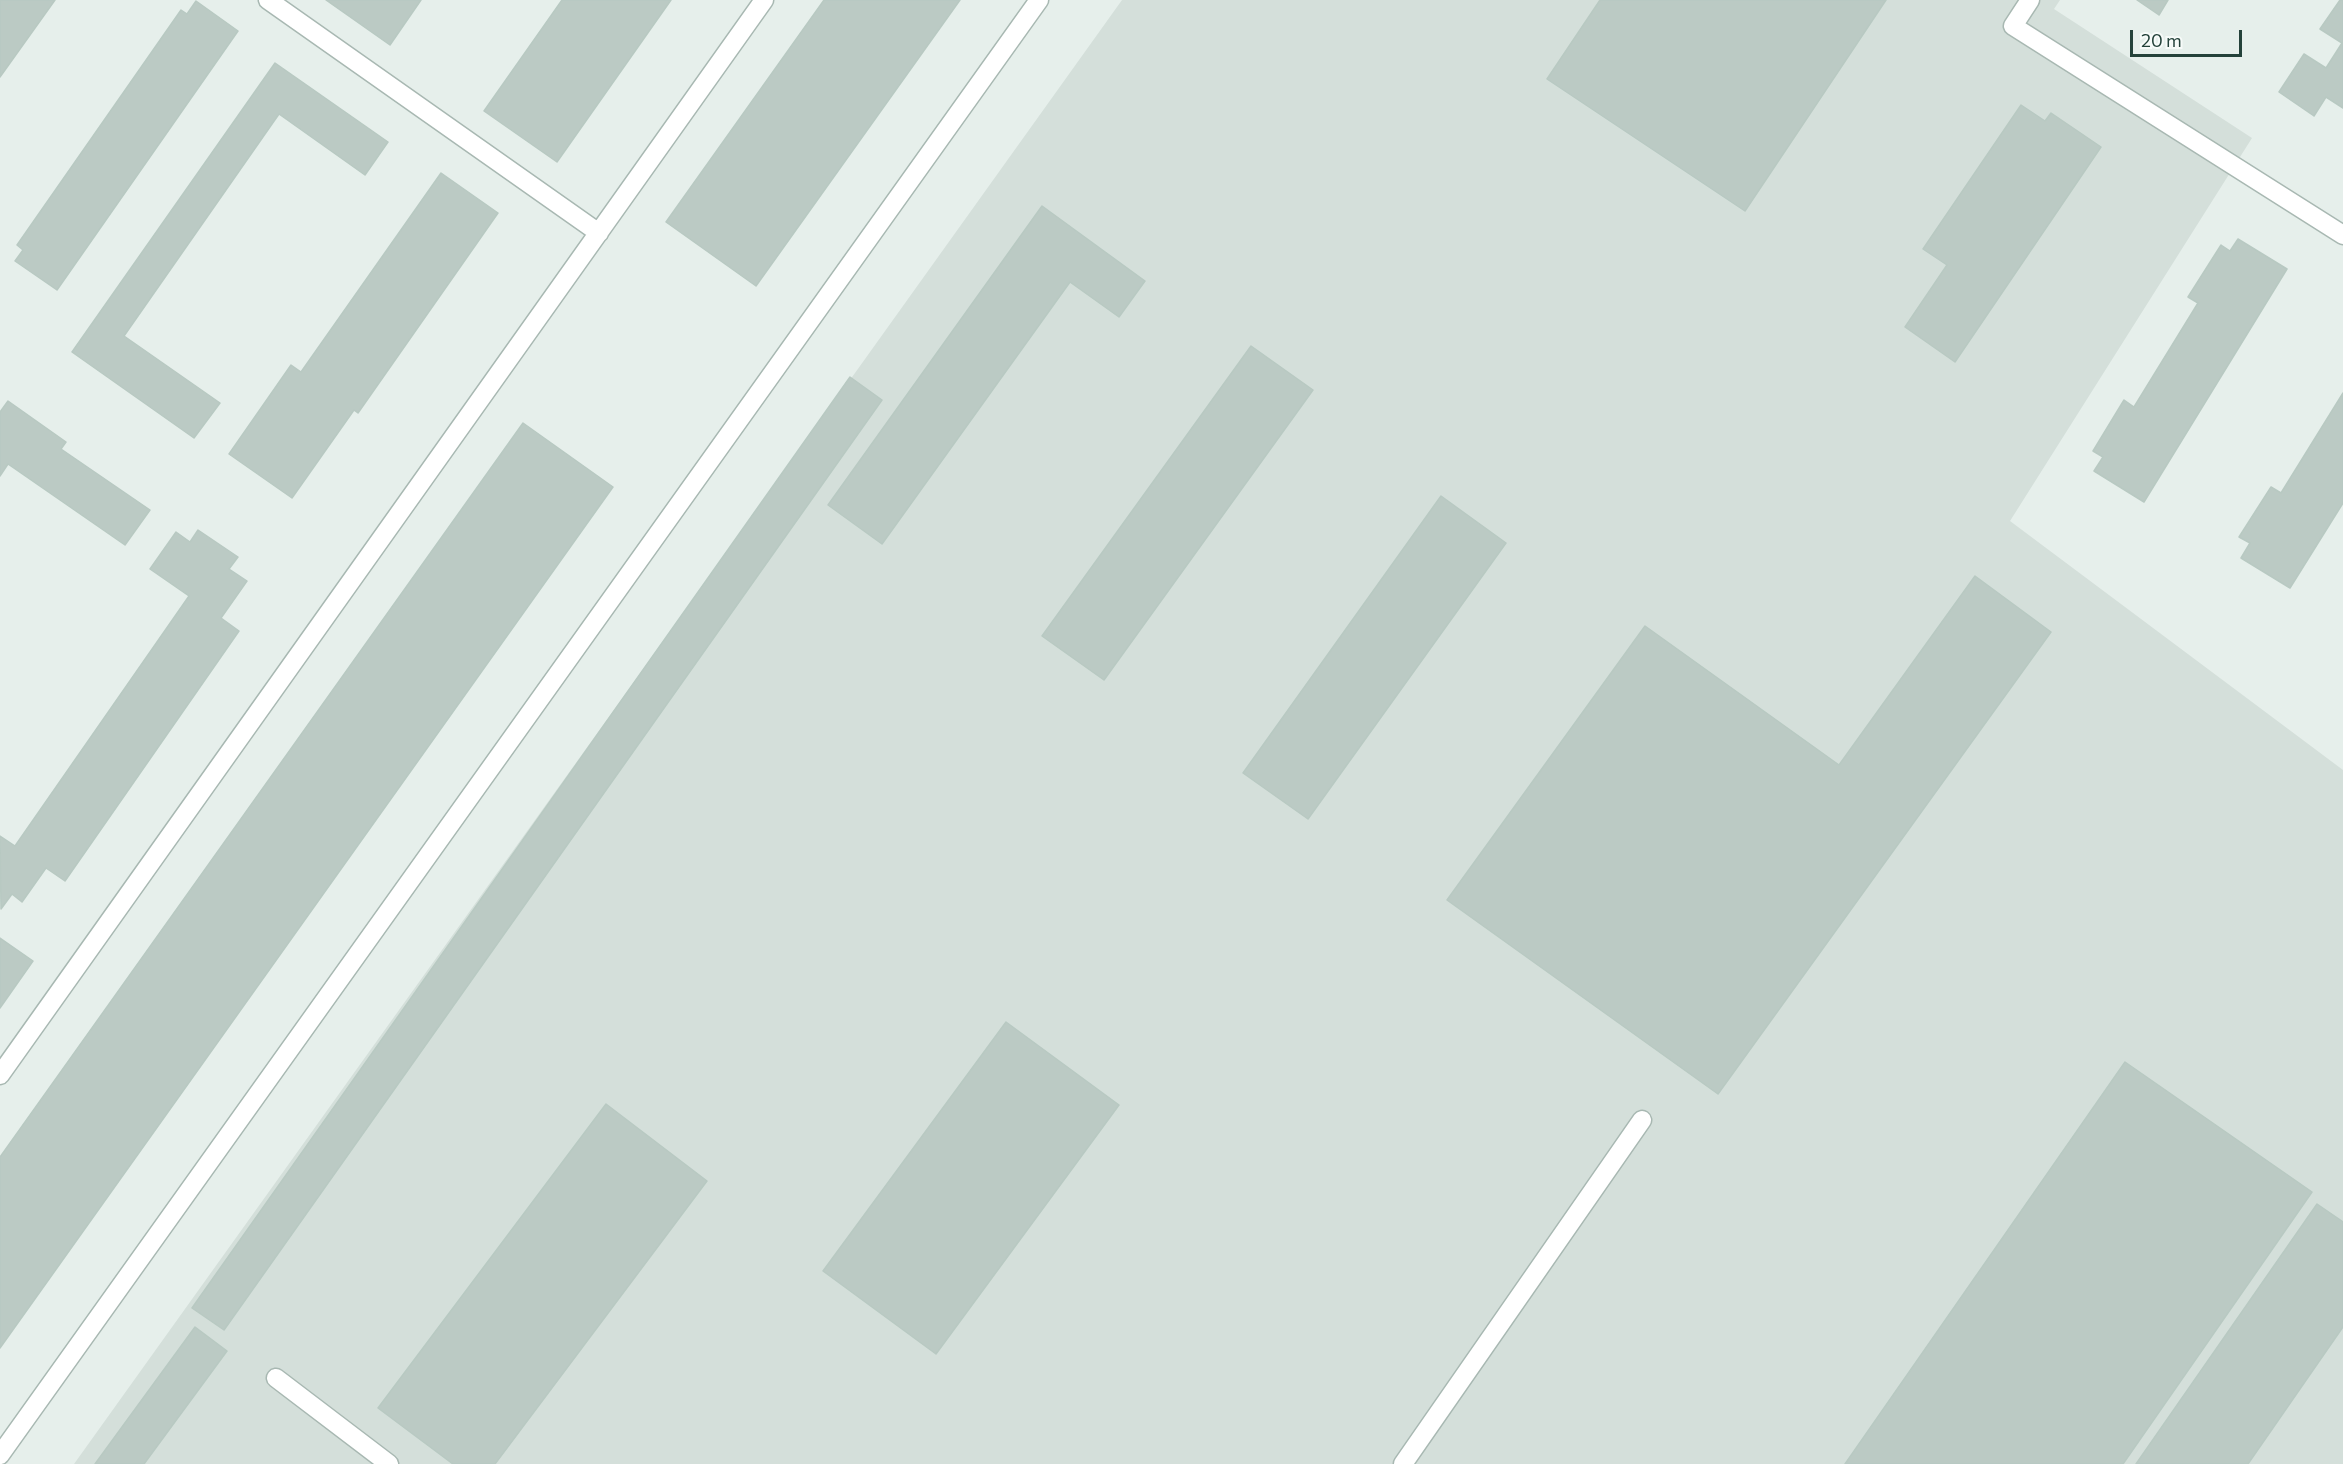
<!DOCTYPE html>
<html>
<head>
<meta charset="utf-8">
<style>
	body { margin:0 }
	#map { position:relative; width:2343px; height:1464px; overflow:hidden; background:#e6efeb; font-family:Commissioner,sans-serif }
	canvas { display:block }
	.scale { position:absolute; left:2130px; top:30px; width:112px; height:27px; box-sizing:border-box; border:3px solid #24423a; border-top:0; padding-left:8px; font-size:18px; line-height:21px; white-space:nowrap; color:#24423a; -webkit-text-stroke:4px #f7fbf9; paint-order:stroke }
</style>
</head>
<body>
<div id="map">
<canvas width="2343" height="1464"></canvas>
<div class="scale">20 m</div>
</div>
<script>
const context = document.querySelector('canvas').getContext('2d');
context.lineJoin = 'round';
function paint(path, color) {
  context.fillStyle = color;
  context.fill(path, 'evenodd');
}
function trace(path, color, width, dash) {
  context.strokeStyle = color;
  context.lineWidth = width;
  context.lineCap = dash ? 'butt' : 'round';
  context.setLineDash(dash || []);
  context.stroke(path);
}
paint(new Path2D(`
	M1122,0h938l-6,9 198,129 -242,383 333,249v694h-2269z`), '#d4dfda');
const building = new Path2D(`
	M0,0h55l-55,77z
	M326,0h95l-31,45z
	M562,0h109l-114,162 -73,-51z
	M824,0h136l-204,286 -90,-64z
	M1600,0h286l-141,211 -198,-132z
	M2137,0h31l-9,15z
	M2340,0h3v108l-17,-11 -12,19 -35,-24 25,-38 22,14 16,-25 -22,-14z
	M196,1l42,30 -181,259 -42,-29 8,-11 -6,-5 164,-235 6,4z
	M275,63l113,79 -23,33 -86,-61 -155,222 96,67 -26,35 -122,-86z
	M2021,105l24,16 6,-8 50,34 -146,215 -50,-35 42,-62 -24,-16z
	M441,173l57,40 -140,200 -4,-3 -62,88 -63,-44 62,-89 10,7z
	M1042,206l103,75 -26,36 -49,-35 -188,262 -54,-39z
	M2238,239l49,30 -143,233 -50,-31 9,-14 -10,-6 31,-51 10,7 64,-104 -10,-6 33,-52 9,6z
	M1251,346l62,44 -209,290 -62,-44z
	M850,377l32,23 -658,930 -32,-22z
	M2343,393v110l-53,85 -49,-30 9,-15 -11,-6 32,-50 10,6z
	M8,401l58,41 -5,7 89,61 -25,35 -117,-81 -8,12v-64z
	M523,423l90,64 -613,861v-191z
	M1441,496l65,47 -198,276 -65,-46z
	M198,530l40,27 -9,12 18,12 -26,37 18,13 -174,250 -19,-13 -24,34 -10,-8 -11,15 -1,-73 15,10 174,-250 -39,-27 26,-37 14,10z
	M1975,576l76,56 -333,462 -271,-194 198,-274 194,139z
	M0,938l33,23 -33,47z
	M1006,1022l113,83 -183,249 -113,-83z
	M2125,1062l187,130 -189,272h-278z
	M606,1104l101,77 -212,283h-42l-75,-56z
	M2317,1204l26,18v105l-95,137h-112z
	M195,1327l32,24 -83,113h-49z`);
paint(building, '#bbcac4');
trace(building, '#b8c9c2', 1.5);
const minor = new Path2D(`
	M268,0l331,233
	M2030,0l-17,26 330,209
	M0,1075l764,-1075
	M276,1378l113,86
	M0,1455l1039,-1455
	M1403,1464l239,-344`);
trace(minor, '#a8b8b2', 21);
trace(minor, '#fff', 18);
</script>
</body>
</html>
